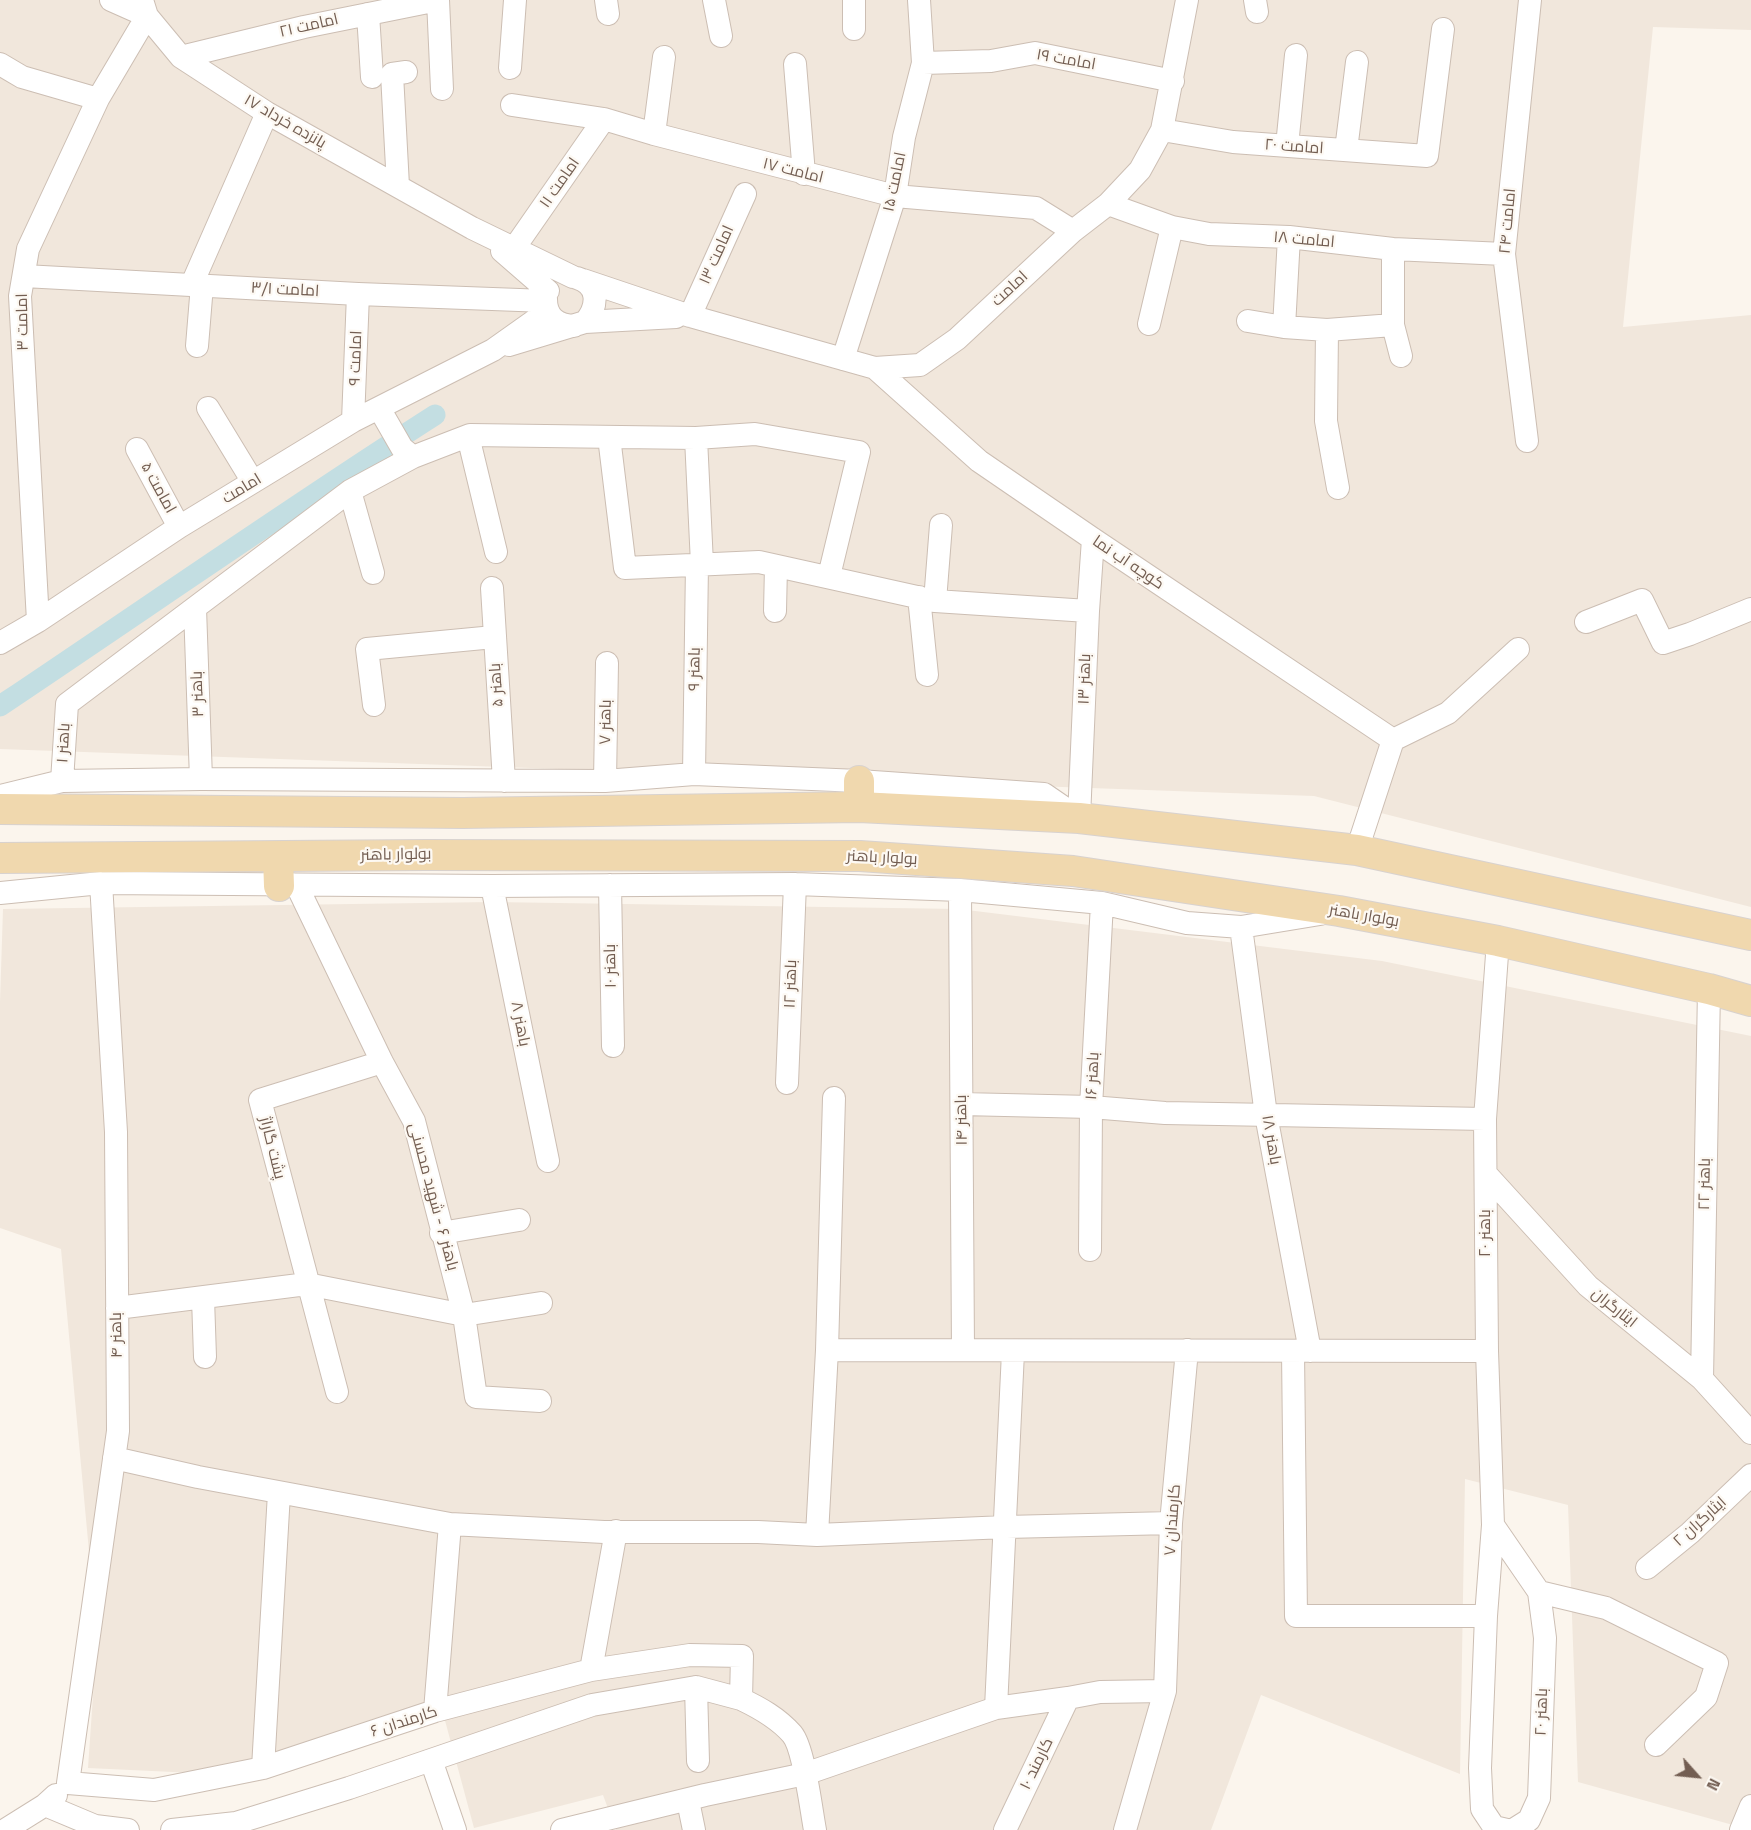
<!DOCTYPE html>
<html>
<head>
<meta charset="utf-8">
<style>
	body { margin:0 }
	#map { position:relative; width:1751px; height:1830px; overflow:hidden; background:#fbf5ed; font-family:"Space Grotesk",sans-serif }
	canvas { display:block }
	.north { position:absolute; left:1667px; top:1746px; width:60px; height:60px; -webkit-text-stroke:4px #fdf9f3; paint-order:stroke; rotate:117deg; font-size:16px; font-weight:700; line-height:24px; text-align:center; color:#735e52 }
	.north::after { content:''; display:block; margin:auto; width:21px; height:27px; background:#735e52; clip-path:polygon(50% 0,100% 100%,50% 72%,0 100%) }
</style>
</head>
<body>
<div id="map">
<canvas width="1751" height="1830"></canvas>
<div class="north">N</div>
</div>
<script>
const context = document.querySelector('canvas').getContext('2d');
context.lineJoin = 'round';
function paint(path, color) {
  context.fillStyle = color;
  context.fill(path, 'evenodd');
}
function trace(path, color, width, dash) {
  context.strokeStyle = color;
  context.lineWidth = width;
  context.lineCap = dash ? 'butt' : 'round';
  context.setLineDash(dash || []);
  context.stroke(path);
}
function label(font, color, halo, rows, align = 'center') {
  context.font = font + ' "Space Grotesk",Cairo,sans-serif';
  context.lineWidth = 4.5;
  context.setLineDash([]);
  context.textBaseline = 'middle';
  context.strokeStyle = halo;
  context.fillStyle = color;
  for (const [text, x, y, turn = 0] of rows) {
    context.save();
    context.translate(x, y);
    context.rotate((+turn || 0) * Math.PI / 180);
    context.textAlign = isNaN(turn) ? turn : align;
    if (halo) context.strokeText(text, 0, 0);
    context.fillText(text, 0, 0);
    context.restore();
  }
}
paint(new Path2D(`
	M0,0h1751v30l-98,-3 -30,300 128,-12v592l-437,-111 -1314,-47z
	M492,902l467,7 423,52 369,75v794l-173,-48 -10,-277 -103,-26 -5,295 -199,-79 -50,135h-595l-13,-35 -129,33 -34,-126 -203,73 -149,-7 9,-130 -36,-389 -61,-21v-226l3,-93z`), '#f1e7dc');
trace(new Path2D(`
	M0,706c145,-97 288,-197 435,-291`), '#c3dee2', 21);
const minor = new Path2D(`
	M111,0l36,16 34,41 86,56 205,115 101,49
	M438,0l4,89
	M606,0l2,14
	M714,0l7,36
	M1255,0l2,12
	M368,14l4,63
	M854,29v-29
	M181,57l123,-30 134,-27
	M923,63l68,-2 44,-8 138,28
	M0,64l22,13 76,22
	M795,64l9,110
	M510,68l5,-68
	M512,105l92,14 50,15 241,62 141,12 37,23
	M1162,130l71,12 194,14 16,-127
	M654,134l10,-77
	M1287,146l9,-91
	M1346,150l11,-88
	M398,186l-6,-112 14,-2
	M1108,204l64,23 37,7 80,3 104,12 111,5
	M515,247l89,-128
	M1393,249v76l8,31
	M502,251l46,40
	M24,276l334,18 188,7
	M583,280l107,36 185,52 45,-3 37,-26 116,-108 35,-27 32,-34 22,-40 25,-130
	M192,284l75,-171
	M546,299c0,18 11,26 28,27
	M690,316l55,-122
	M1248,321l36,6 43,3 66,-5
	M585,322l91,-5
	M1149,324l23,-97
	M1284,327l5,-90
	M1327,330l-1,91 12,67
	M509,345l76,-23c13,-15 15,-37 -8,-44
	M197,346l5,-61
	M843,359l52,-163 9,-59 19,-74 -4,-63
	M875,368l104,93 114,78 300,201
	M208,408l45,74
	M379,408l23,40 11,9
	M353,421l5,-127
	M468,436l28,116
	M609,437l16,131 134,-6 176,39 153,10
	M696,438l6,126
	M1527,441l-23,-187 26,-254
	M137,449l42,78
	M350,491l23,82
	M492,588l12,193
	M919,597l8,78
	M935,601l6,-76
	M195,608l6,171
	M775,611l1,-45
	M38,621l-18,-325 8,-47 70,-150 49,-83 -5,-16
	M1586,622l56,-22 21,43 27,-9 61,-25
	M0,643l38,-22 141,-94 174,-106 140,-71 55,-39
	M374,705l-7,-56 127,-12
	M694,774l3,-210
	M62,781l5,-77 283,-213 63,-34 57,-22 226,3 59,-4 104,18 -30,124
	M605,781l2,-118
	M0,796l62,-15 139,-2 404,2 89,-7 165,7 185,13 35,24
	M1079,818l9,-207 5,-72
	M1357,850l36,-110 55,-27 70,-64
	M610,885l3,161
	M297,886l85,176 32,59 50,194 12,82 64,4
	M492,886l56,275
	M960,890l3,460
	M0,893l101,-10 391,3 303,-2 165,6 142,13 85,20 54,4 79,-13
	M1241,927l25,188 44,236
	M1498,941l-13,178 2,232 6,174 -7,91 -6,152 2,41 12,18 13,3
	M787,1083l8,-199
	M962,1104l129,3 74,6 320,6
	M1486,1174l102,112 114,93 49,54
	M441,1233l78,-13
	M1090,1250l1,-143 11,-204
	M203,1298l2,59
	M117,1308l190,-24 157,31 77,-12
	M827,1350l660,1
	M1293,1351l3,265h190
	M1702,1379l7,-390
	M337,1392l-77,-292 122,-38
	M114,1458l84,19 252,47 154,8h154l59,3 189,-8 165,-4
	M1493,1525l46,67 6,46 -6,160 -10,22 -16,10
	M817,1535l10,-185 7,-252
	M1647,1568l43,-35 61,-58
	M1539,1592l67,16 111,55 -11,34 -50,48
	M591,1670l25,-139
	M696,1687l2,74
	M996,1708l17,-356
	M435,1711l15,-187
	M431,1760l24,70
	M263,1768l16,-275
	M68,1783l50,-352 -2,-299 -15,-249
	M68,1783l86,7 109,-22 172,-57 156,-41 99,-15 52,1 -1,43c19,9 37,19 51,35 12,14 19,75 23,96
	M688,1801l6,29
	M45,1805l50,21 33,4
	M5,1830l40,-25 11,-10
	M172,1830l64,-7 113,-35 243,-83 104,-18 45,12
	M562,1830l143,-35 100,-21 191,-66 72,-10 32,-6 65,-1
	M1005,1830l63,-132
	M1125,1830l40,-139 6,-168 16,-173
	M1741,1830l10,-24`);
const major = new Path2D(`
	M859,807v-26
	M0,809l463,4 396,-6 220,11 278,32 394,85
	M278,857l1,29
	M0,858l426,-3 434,1 213,15 266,40 159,30 211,48 42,12`);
trace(minor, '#ccbeb3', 24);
trace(major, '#d8d2cf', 32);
trace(minor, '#fff', 22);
trace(major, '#f0d8ae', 30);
label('16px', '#735e52', '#fdf9f3', [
	["امامت ۲۱",309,26,-13],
	["امامت ۱۹",1066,60,10],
	["پانزده خرداد ۱۷",285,122,30],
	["امامت ۲۰",1294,147,4],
	["امامت ۱۷",793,171,14],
	["امامت ۱۵",895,182,-78],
	["امامت ۱۱",560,183,-55],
	["امامت ۲۴",1508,221,-85],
	["امامت ۱۸",1304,240,5],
	["امامت ۱۳",717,255,-66],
	["امامت",1010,289,-43],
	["امامت ۳/۱",285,290,3],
	["امامت ۳",23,322,-91],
	["امامت ۹",356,358,-88],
	["امامت ۵",158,488,61],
	["امامت",242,489,-31],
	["کوچه آب نما",1128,563,34],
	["باهنر ۹",695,669,-89],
	["باهنر ۱۳",1085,679,-88],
	["باهنر ۵",497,685,-94],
	["باهنر ۳",198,694,-92],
	["باهنر ۷",606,722,-89],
	["باهنر ۱",64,743,-87],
	["بولوار باهنر",396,855,-1],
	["بولوار باهنر",882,858,3],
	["بولوار باهنر",1364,916,10],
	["باهنر ۱۰",611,966,-91],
	["باهنر ۱۲",791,984,-88],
	["باهنر ۸",520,1024,79],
	["باهنر ۱۶",1093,1076,-87],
	["باهنر ۱۴",962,1120,-91],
	["باهنر ۱۸",1271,1140,80],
	["پشت گاراژ",272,1148,76],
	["باهنر ۲۲",1705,1184,-89],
	["باهنر ۶ - شهید محسنی",433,1197,75],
	["باهنر ۲۰",1486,1233,-90],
	["ایثارگران",1614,1308,39],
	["باهنر ۴",117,1335,-91],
	["کارمندان ۷",1173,1520,-86],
	["ایثارگران ۲",1700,1522,-42],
	["باهنر ۲۰",1542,1712,-88],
	["کارمندان ۶",404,1722,-18],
	["کارمند ۱۰",1037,1764,-64]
]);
</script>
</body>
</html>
